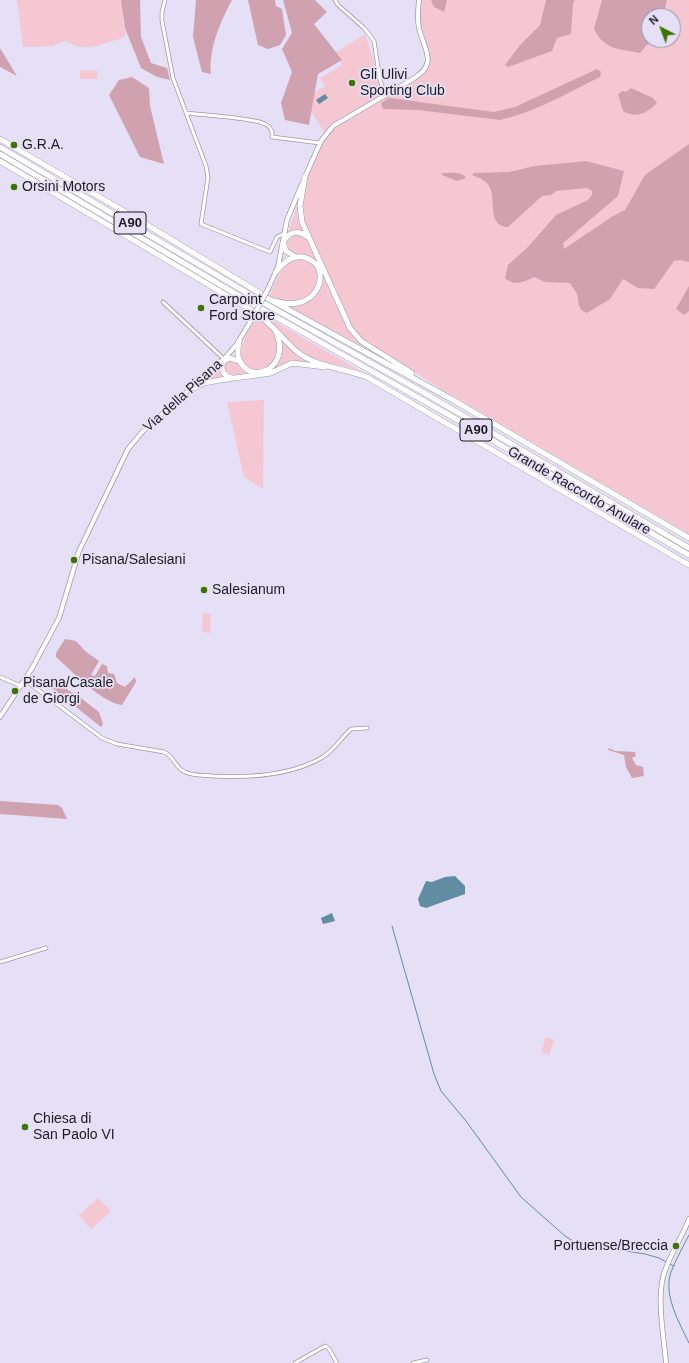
<!DOCTYPE html>
<html>
<head>
<meta charset="utf-8">
<style>
	body { margin:0 }
	#map { position:relative; width:689px; height:1363px; overflow:hidden; background:#e5e0f5; font-family:Arial,sans-serif }
	canvas { display:block }
	.north { position:absolute; left:641px; top:8px; width:40px; height:40px; box-sizing:border-box; background:#e5e0f5; border:1px solid #9591a1; border-radius:50%; rotate:318deg; font-size:11px; font-weight:700; line-height:16px; text-align:center; color:#1d1b22 }
	.north::after { content:''; display:block; margin:auto; width:14px; height:18px; background:#3d7400; clip-path:polygon(50% 0,100% 100%,50% 72%,0 100%) }
</style>
</head>
<body>
<div id="map">
<canvas width="689" height="1363"></canvas>
<div class="north">N</div>
</div>
<script>
const context = document.querySelector('canvas').getContext('2d');
context.lineJoin = 'round';
function paint(path, color) {
  context.fillStyle = color;
  context.fill(path, 'evenodd');
}
function trace(path, color, width, dash) {
  context.strokeStyle = color;
  context.lineWidth = width;
  context.lineCap = dash ? 'butt' : 'round';
  context.setLineDash(dash || []);
  context.stroke(path);
}
function label(font, color, halo, rows, align = 'center') {
  context.font = font + ' Arial,sans-serif';
  context.lineWidth = 3.5;
  context.setLineDash([]);
  context.textBaseline = 'middle';
  context.strokeStyle = halo;
  context.fillStyle = color;
  for (const [text, x, y, turn = 0] of rows) {
    context.save();
    context.translate(x, y);
    context.rotate((+turn || 0) * Math.PI / 180);
    context.textAlign = isNaN(turn) ? turn : align;
    if (halo) context.strokeText(text, 0, 0);
    context.fillText(text, 0, 0);
    context.restore();
  }
}
paint(new Path2D(`
	M17,0h108l-2,20 3,15 -4,3c-21,6 -36,16 -56,3l-14,5 -29,1z
	M422,0h267v534l-245,-143 -80,-51 -15,-17 -45,-100 -2,-21 5,-23 17,-40 11,-12 80,-47 12,-10 3,-7v-8l-10,-34zM649,16h24v24h-24z
	M365,34l15,46 1,18 -57,34 -20,-33 21,-13 -5,-8 22,-13 -7,-12z
	M80,70h17v9h-17z
	M298,203l1,15 5,14 -7,-2 -9,3z
	M295,234c14,0 18,19 23,29 -11,-10 -19,-6 -29,-13l-2,-8z
	M304,258c3,3 8,5 10,7 13,14 -3,33 -17,36 -9,3 -19,-1 -28,-5 11,-20 9,-34 35,-38z
	M322,271l28,61 8,9 23,15 -95,-50c20,1 42,-14 36,-35z
	M262,314l102,59c-16,-7 -34,-8 -50,-15 -22,-9 -34,-30 -52,-44z
	M257,317c12,8 24,19 21,35 -1,5 -6,10 -8,14l-13,4c-31,-8 -9,-37 0,-53z
	M282,340l15,16 10,5h-17l-17,8 9,-12z
	M225,360l11,1 19,12 -24,2 -6,-5z
	M220,366l7,12 -22,3z
	M264,400l-1,89 -19,-12 -17,-75z
	M203,613l8,1 -1,19 -8,-1z
	M546,1037l8,3 -5,15 -8,-3z
	M98,1198l13,13 -20,18 -12,-14z`), '#f4c7d3');
paint(new Path2D(`
	M121,0h19l1,37 10,26 16,5 3,12 -13,-3 -16,-9 -16,-40z
	M196,0h36c-11,20 -24,50 -21,74l-9,-2 -9,-35z
	M248,0h27l1,6 6,3 4,26 -6,10 -12,4 -10,-4z
	M283,0h32l12,12 -13,12 28,36 -24,14 -9,51 -24,-5 -4,-17 11,-31 -10,-23 10,-16z
	M431,0h16l-3,12 -10,-5z
	M546,0h29l-2,3 -2,31 -14,4 -5,13 -44,16 -3,-2 16,-21 19,-19z
	M602,0h65l-4,16h-14v24h2l-11,13c-20,-4 -36,-3 -46,-24z
	M0,48l17,28 -17,-9z
	M597,69l4,3 -1,5c-32,16 -65,35 -100,43l-82,-10 -35,-1 -2,-6 8,-5 8,1 97,13 21,-5z
	M132,77l17,11 1,18 14,58 -24,-7 -31,-62 10,-15z
	M631,88l22,10 4,5c-11,10 -20,16 -34,8l-5,-17 5,-3 3,1z
	M689,144v118l-9,-2 -6,1 -20,28 -16,-1 -15,-9 -13,20 -23,14c-11,-4 -7,-10 -10,-19 -1,-3 -5,-7 -7,-11l-25,-1 -11,-5c-10,5 -20,10 -29,1l3,-13 20,-18 28,-32 32,-15 4,-5v-4l-5,-3 -31,3 -5,4 -9,1 -34,31c-21,-1 -12,-26 -18,-39 -3,-8 -11,-10 -18,-13l2,-2 35,-1 26,-6 51,-5 38,10 -6,25 -55,47 1,6 49,-33 12,-6 20,-35z
	M442,173c8,0 20,-2 24,5l-9,3 -15,-6z
	M689,286v25l-5,4 -8,-6z
	M65,639l11,2 9,10 14,10 -8,14 4,1 7,-12 5,2 1,7 6,1 3,9 8,4 10,-10 1,5 -14,23c-20,-2 -50,-34 -66,-48v-4z
	M51,679l31,20 17,13 4,12 -2,3 -58,-46z
	M609,748l6,3 20,1 1,4 -4,2 4,7 7,2 1,9 -12,2 -6,-11 -2,-12 -16,-5z
	M0,801l58,4 4,3 5,11 -67,-5z`), '#d0a1ae');
paint(new Path2D(`
	M325,94l3,4 -9,6 -3,-4z
	M455,876l10,10v8l-39,14 -6,-2 -2,-7 8,-18 6,1 13,-5z
	M332,913l3,8 -12,3 -2,-6z`), '#628ca2');
trace(new Path2D(`
	M392,926l42,148 7,17 25,30 55,76 44,39 11,7 69,11 14,4 7,4
	M689,1235c-6,12 -13,24 -18,37 -8,23 8,50 18,71
	M669,1264l5,2`), '#628ca2', 1);
const minor = new Path2D(`
	M165,0l-3,12v9l11,57 33,88 2,11 -7,47 69,28 7,-15 8,-4
	M335,0l3,5 26,23 10,13 6,39 5,15
	M187,113c15,2 67,5 78,11 6,3 8,7 7,13l48,6
	M163,302l61,57
	M0,677l21,9
	M25,680l77,58 15,6 47,8c10,4 11,16 21,20 9,4 19,3 28,4 36,2 78,0 110,-19 12,-8 18,-19 28,-28l16,-1
	M0,962l46,-14
	M295,1363l30,-17 4,3 8,14
	M413,1363l14,-3`);
const secondary = new Path2D(`
	M305,177l16,-36 12,-15 80,-47c26,-16 11,-29 6,-51 -2,-9 -1,-19 0,-28
	M268,289l10,-22 9,-47 15,-36
	M0,717l31,-47 28,-52 20,-67 49,-102 15,-18 81,-72 13,-15 15,-25
	M666,1363c-2,-26 -9,-61 -3,-86 5,-20 19,-39 26,-58`);
const motorway = new Path2D(`
	M0,139l139,81 124,75
	M0,147l259,153
	M0,154l256,152
	M0,161l253,150
	M305,176l-5,30 2,16 48,106 11,13 51,32
	M294,256l-8,-5 -3,-8c5,-11 15,-14 24,-6
	M267,298l186,102 236,138
	M275,301c7,2 14,4 22,2 18,-3 29,-22 20,-38 -15,-15 -30,-8 -41,7
	M264,303l164,92 261,153
	M260,308l189,107 240,140
	M257,314c17,11 27,28 43,40 19,13 46,15 67,23l322,188
	M239,341c-1,6 -2,13 0,18 11,28 53,9 37,-27
	M232,378c-8,-2 -12,-8 -9,-16l6,-4 11,3
	M194,388l10,-5 16,-3 51,-7 21,-10 33,4`);
trace(minor, '#9c98ab', 4.5);
trace(secondary, '#9c98ab', 5.5);
trace(motorway, '#9c98ab', 6);
trace(minor, '#fff', 3);
trace(secondary, '#fff', 4);
trace(motorway, '#fff', 5);
const secondaryBridge = new Path2D(`
	M252,319l16,-30`);
trace(secondaryBridge, '#9c98ab', 5.5, []);
trace(secondaryBridge, '#fff', 4);
for (const [x, y, r, color] of [
	[352,83,4,"#3d7400"],
	[14,145,4,"#3d7400"],
	[14,187,4,"#3d7400"],
	[201,308,4,"#3d7400"],
	[74,560,4,"#3d7400"],
	[204,590,4,"#3d7400"],
	[15,691,4,"#3d7400"],
	[25,1127,4,"#3d7400"],
	[676,1246,4,"#3d7400"]
]) {
  const dot = new Path2D();
  dot.arc(x, y, r, 0, 2 * Math.PI);
  context.fillStyle = color;
  context.fill(dot);
  trace(dot, '#e5e0f5', 1.5);
}
for (const [x, y, w] of [
	[130,223,32],
	[476,430,32]
]) {
  const box = new Path2D();
  box.roundRect(x - w / 2, y - 11, w, 22, 3);
  context.fillStyle = '#e5e0f5';
  context.fill(box);
  trace(box, '#1d1b22', 1);
}
label('bold 13px', '#1d1b22', null, [
	["A90",130,223],
	["A90",476,430]
]);
label('14px', '#1d1b22', '#e5e0f5', [
	["Gli Ulivi",360,75],
	["Sporting Club",360,91],
	["G.R.A.",22,145],
	["Orsini Motors",22,187],
	["Carpoint",209,300],
	["Ford Store",209,316],
	["Pisana/Salesiani",82,560],
	["Salesianum",212,590],
	["Pisana/Casale",23,683],
	["de Giorgi",23,699],
	["Chiesa di",33,1119],
	["San Paolo VI",33,1135],
	["Portuense/Breccia",668,1246,"right"]
], 'left');
label('14px', '#1d1b22', '#e5e0f5', [
	["Via della Pisana",183,396,-42],
	["Grande Raccordo Anulare",579,491,30]
]);
</script>
</body>
</html>
